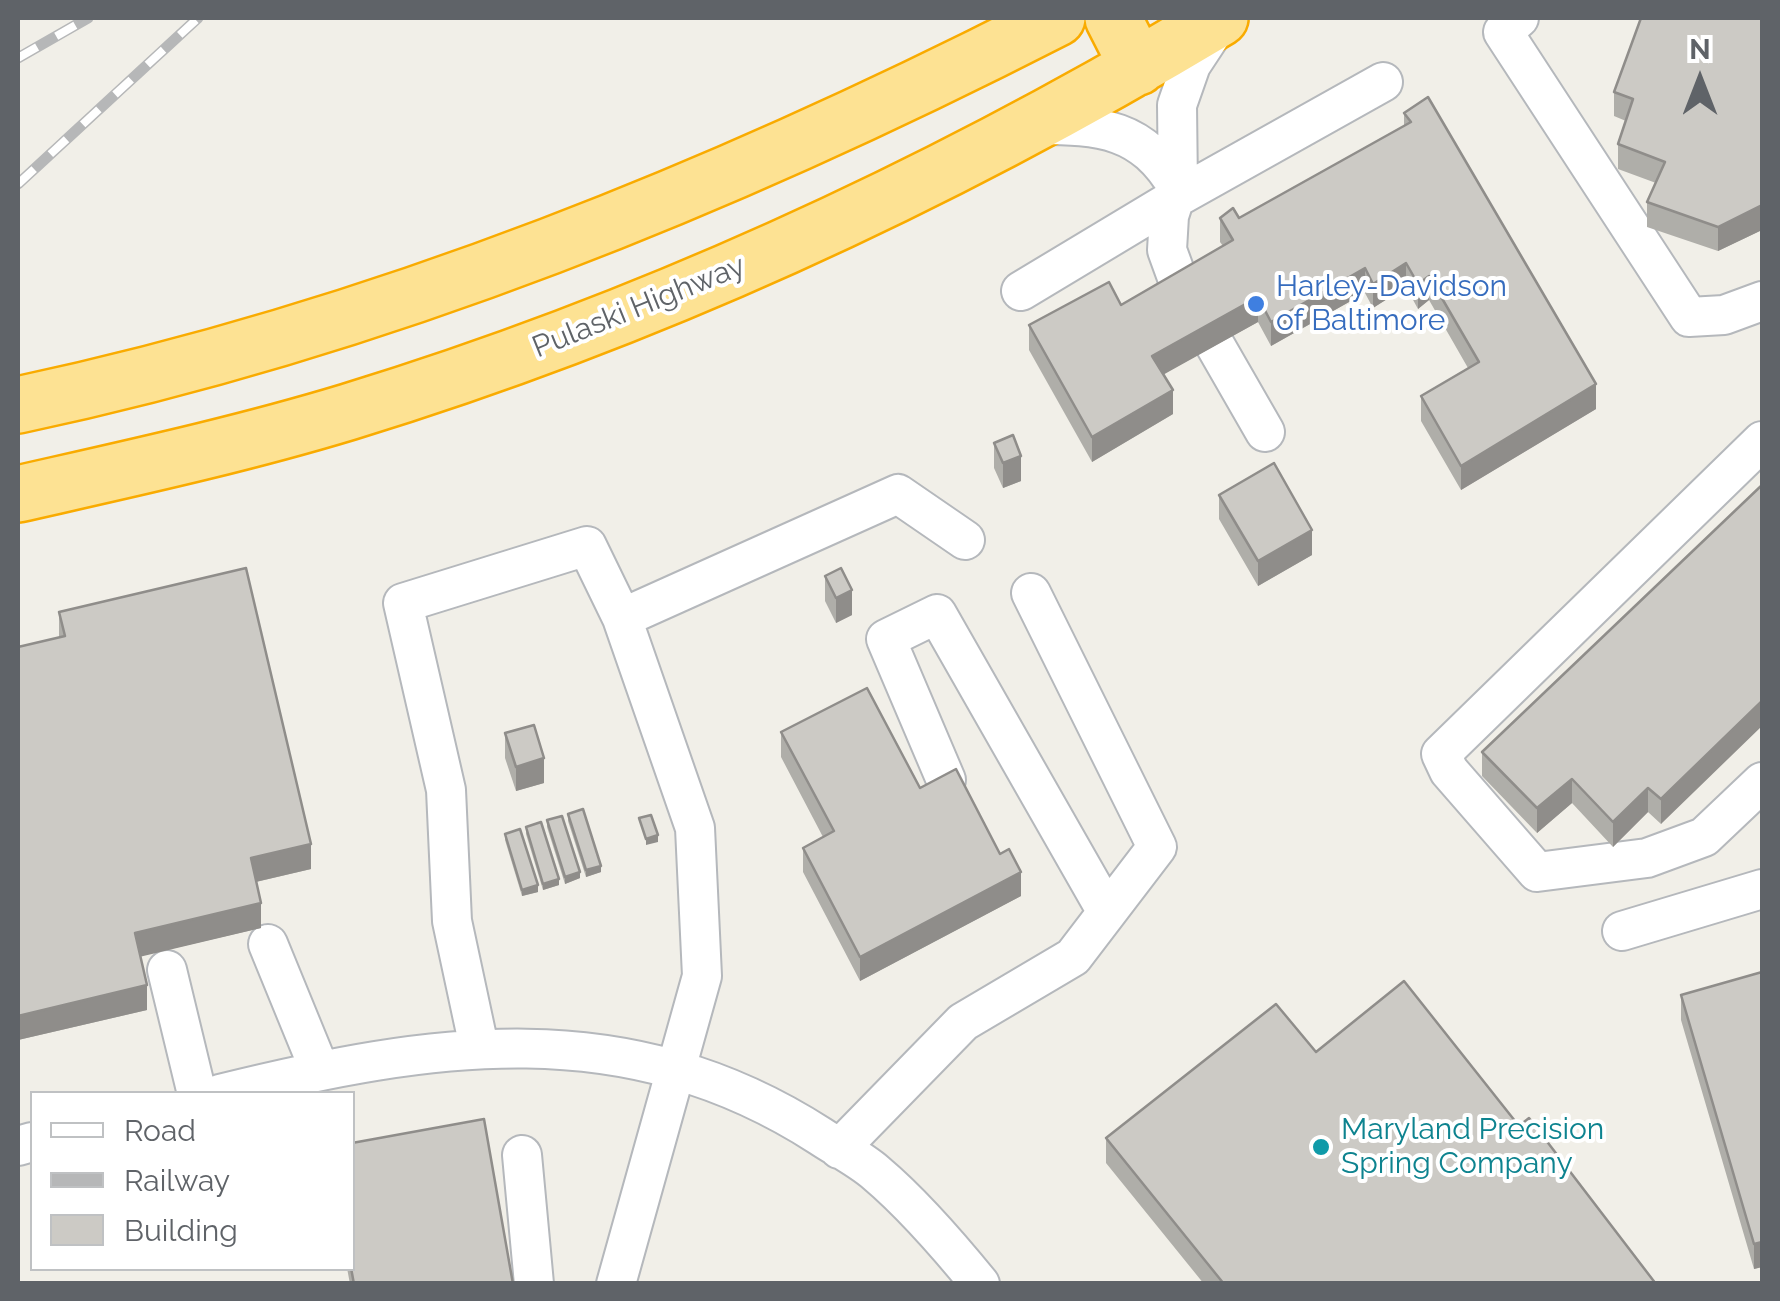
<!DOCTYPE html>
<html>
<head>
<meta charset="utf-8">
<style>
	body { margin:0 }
	#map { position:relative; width:1780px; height:1301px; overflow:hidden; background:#f1efe8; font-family:Raleway,sans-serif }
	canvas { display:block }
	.frame { position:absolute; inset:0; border:20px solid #5f6368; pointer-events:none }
	.legend { position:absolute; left:30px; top:1091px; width:325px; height:180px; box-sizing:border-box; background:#fff; border:2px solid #bfc1c3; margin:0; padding:12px 18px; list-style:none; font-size:30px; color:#5f6368 }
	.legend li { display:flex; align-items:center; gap:20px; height:50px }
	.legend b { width:50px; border:2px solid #bfc1c3 }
	.north { position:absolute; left:1650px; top:30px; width:100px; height:100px; -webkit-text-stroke:8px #fff; paint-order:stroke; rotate:0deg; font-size:28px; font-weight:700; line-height:40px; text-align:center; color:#5f6368 }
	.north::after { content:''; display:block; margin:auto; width:35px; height:45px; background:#5f6368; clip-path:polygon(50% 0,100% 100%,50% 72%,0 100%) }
</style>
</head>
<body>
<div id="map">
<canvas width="1780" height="1301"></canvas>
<div class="frame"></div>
<ul class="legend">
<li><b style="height:12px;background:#fff"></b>Road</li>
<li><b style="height:12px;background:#b6b7b8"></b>Railway</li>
<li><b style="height:28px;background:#cccac5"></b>Building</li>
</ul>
<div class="north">N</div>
</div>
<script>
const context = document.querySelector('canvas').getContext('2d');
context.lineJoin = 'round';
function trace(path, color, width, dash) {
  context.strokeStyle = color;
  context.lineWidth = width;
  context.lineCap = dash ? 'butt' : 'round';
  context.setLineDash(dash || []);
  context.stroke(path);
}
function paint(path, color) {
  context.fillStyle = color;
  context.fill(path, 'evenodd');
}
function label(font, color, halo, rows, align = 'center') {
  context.font = font + ' Raleway,sans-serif';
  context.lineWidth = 8;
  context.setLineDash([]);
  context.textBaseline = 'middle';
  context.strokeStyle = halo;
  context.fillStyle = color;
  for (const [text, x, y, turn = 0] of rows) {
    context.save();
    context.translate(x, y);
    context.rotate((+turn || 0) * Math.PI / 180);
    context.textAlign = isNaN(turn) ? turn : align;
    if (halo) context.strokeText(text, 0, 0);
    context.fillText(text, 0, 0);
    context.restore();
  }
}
const minor = new Path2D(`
	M1519,18l-16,14 186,285 35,-2 38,-14
	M1036,125c65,0 107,3 142,63
	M1021,291l153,-92 209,-117
	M1183,294l-16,-44 2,-34 9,-28 -1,-83 14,-40 27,-41
	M1215,345l50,87
	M1762,441l-321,313 8,17 88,101 110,-14 57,-21 58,-55
	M946,780l-60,-141 51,-25 170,298
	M1622,931l140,-42
	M268,944l52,127
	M167,970l30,124
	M479,1047l-27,-126 -6,-131 -43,-187 184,-57 35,72
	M220,1094c211,-52 406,-83 600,42 18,12 40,23 56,37 38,32 73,73 104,111
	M18,1146l14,-4
	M839,1149l124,-127 110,-65 84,-110 -126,-254
	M522,1155l12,129
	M616,1284l86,-308 -7,-148 -73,-210 276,-124 67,46`);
const highway = new Path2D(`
	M1113,18l25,49
	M18,405c363,-77 709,-218 1039,-387
	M18,494c110,-25 221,-49 330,-82 307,-94 597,-229 872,-394`);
trace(minor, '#b5b8bc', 42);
trace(highway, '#f9ab00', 60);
trace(minor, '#fff', 38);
trace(highway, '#fde293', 55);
const rail = new Path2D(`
	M18,58l70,-40
	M18,184l180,-166`);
trace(rail, '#b6b7b8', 11);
trace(rail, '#fff', 8, [22]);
paint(new Path2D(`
	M1762,18v212l-44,21 -71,-24v-25l9,-19 -38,-14v-25l8,-23 -12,-5v-24z
	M1404,113l192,296 -135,81 -40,-69v-25l47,-28 -39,-68 -11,9 -12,-22 -33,21 -8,-15 -94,53 -13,-24 -95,52 10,40 -81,48 -63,-112v-25l92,-20 102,-59 -3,-4v-24h19l165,-92z
	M994,443l27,38 -18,7 -9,-20z
	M1762,485l-101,339 -13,-12 -35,35 -41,-44 -35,30 -55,-57v-24z
	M1219,495l93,60 -54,31 -39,-67z
	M825,576l27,39 -16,8 -11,-22z
	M59,612l252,257 -55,13 5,46 -121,28 7,54 -129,30v-393l41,-10z
	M781,732l139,56 101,108 -161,85 -57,-109v-24l20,-11 -42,-80z
	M505,733l39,50 -28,8 -11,-33z
	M568,814l33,58 -15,5 -18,-56z
	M547,820l33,58 -15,6 -18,-57z
	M526,827l33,58 -16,5 -17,-56z
	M505,834l33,58 -16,4 -17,-56z
	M1762,972v295l-8,2 -73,-249v-25z
	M1316,1052l340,232h-452l-98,-121v-25z
	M347,1268h5l161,16h-163z`), '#afaea9');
paint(new Path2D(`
	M1762,205v25l-44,21v-24z
	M1406,263v24l-33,21v-24z
	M1365,268v25l-94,53v-24z
	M1429,276v24l-11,9v-25z
	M1258,297v25l-106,59v-25z
	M1596,384v25l-135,81v-24z
	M1173,390v24l-81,48v-25z
	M1021,456v25l-18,7v-25z
	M1312,530v25l-54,31v-25z
	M852,590v25l-16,8v-25z
	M1762,701v25l-101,98v-25z
	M544,758v25l-28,8v-24z
	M1572,779v24l-35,30v-25z
	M1648,788v24l-35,35v-25z
	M658,835v7l-12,3v-6z
	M311,844v25l-60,14v-25z
	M601,866v6l-15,5v-7z
	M580,872v6l-15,6v-7z
	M1021,872v24l-161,85v-24z
	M559,879v6l-16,5v-6z
	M538,885v7l-16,4v-6z
	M261,903v25l-126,30v-25z
	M147,985v25l-129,30v-24z
	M1762,1242v25l-8,2v-25z`), '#8f8d8a');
const building = new Path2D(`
	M1641,18h121v187l-44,22 -71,-25 18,-40 -47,-18 15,-45 -19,-7z
	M1428,97l168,287 -135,82 -40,-70 58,-34 -50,-86 -11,8 -12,-21 -33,21 -8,-16 -94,54 -13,-25 -106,59 21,34 -81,47 -63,-112 80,-43 12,23 112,-65 -13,-22 13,-10 6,10 172,-96 -7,-9z
	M1013,435l8,21 -18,7 -9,-20z
	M1274,463l38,67 -54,31 -39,-66z
	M1762,485v216l-101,98 -13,-11 -35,34 -41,-43 -35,29 -55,-56z
	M246,568l65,276 -60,14 10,45 -126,30 12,52 -129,31v-369l47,-11 -6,-24z
	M841,568l11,22 -16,8 -11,-22z
	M867,688l53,100 36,-19 44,85 9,-5 12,23 -161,85 -57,-109 31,-17 -53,-99z
	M534,725l10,33 -28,9 -11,-34z
	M583,809l18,57 -15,4 -18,-56z
	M651,815l7,20 -12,4 -7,-21z
	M562,816l18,56 -15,5 -18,-57z
	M541,822l18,57 -16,5 -17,-57z
	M520,829l18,56 -16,5 -17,-56z
	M1762,972v270l-8,2 -73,-249z
	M1404,981l115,145 10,-8 127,166h-432l-118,-146 170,-134 40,48z
	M484,1119l29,165h-159l-3,-16h1v-125z`);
paint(building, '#cccac5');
trace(building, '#8f8d8a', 2.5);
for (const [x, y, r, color] of [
	[1256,304,10,"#3f7fe0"],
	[1321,1147,10,"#0f9aa8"]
]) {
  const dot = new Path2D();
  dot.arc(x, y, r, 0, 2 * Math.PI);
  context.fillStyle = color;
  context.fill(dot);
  trace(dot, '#fff', 4);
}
label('30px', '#366cbe', '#fff', [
	["Harley-Davidson",1276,287],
	["of Baltimore",1276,321]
], 'left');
label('30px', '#5f6368', '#fff', [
	["Pulaski Highway",639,307,-22]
]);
label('30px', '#0d838f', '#fff', [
	["Maryland Precision",1341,1130],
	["Spring Company",1341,1164]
], 'left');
</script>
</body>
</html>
